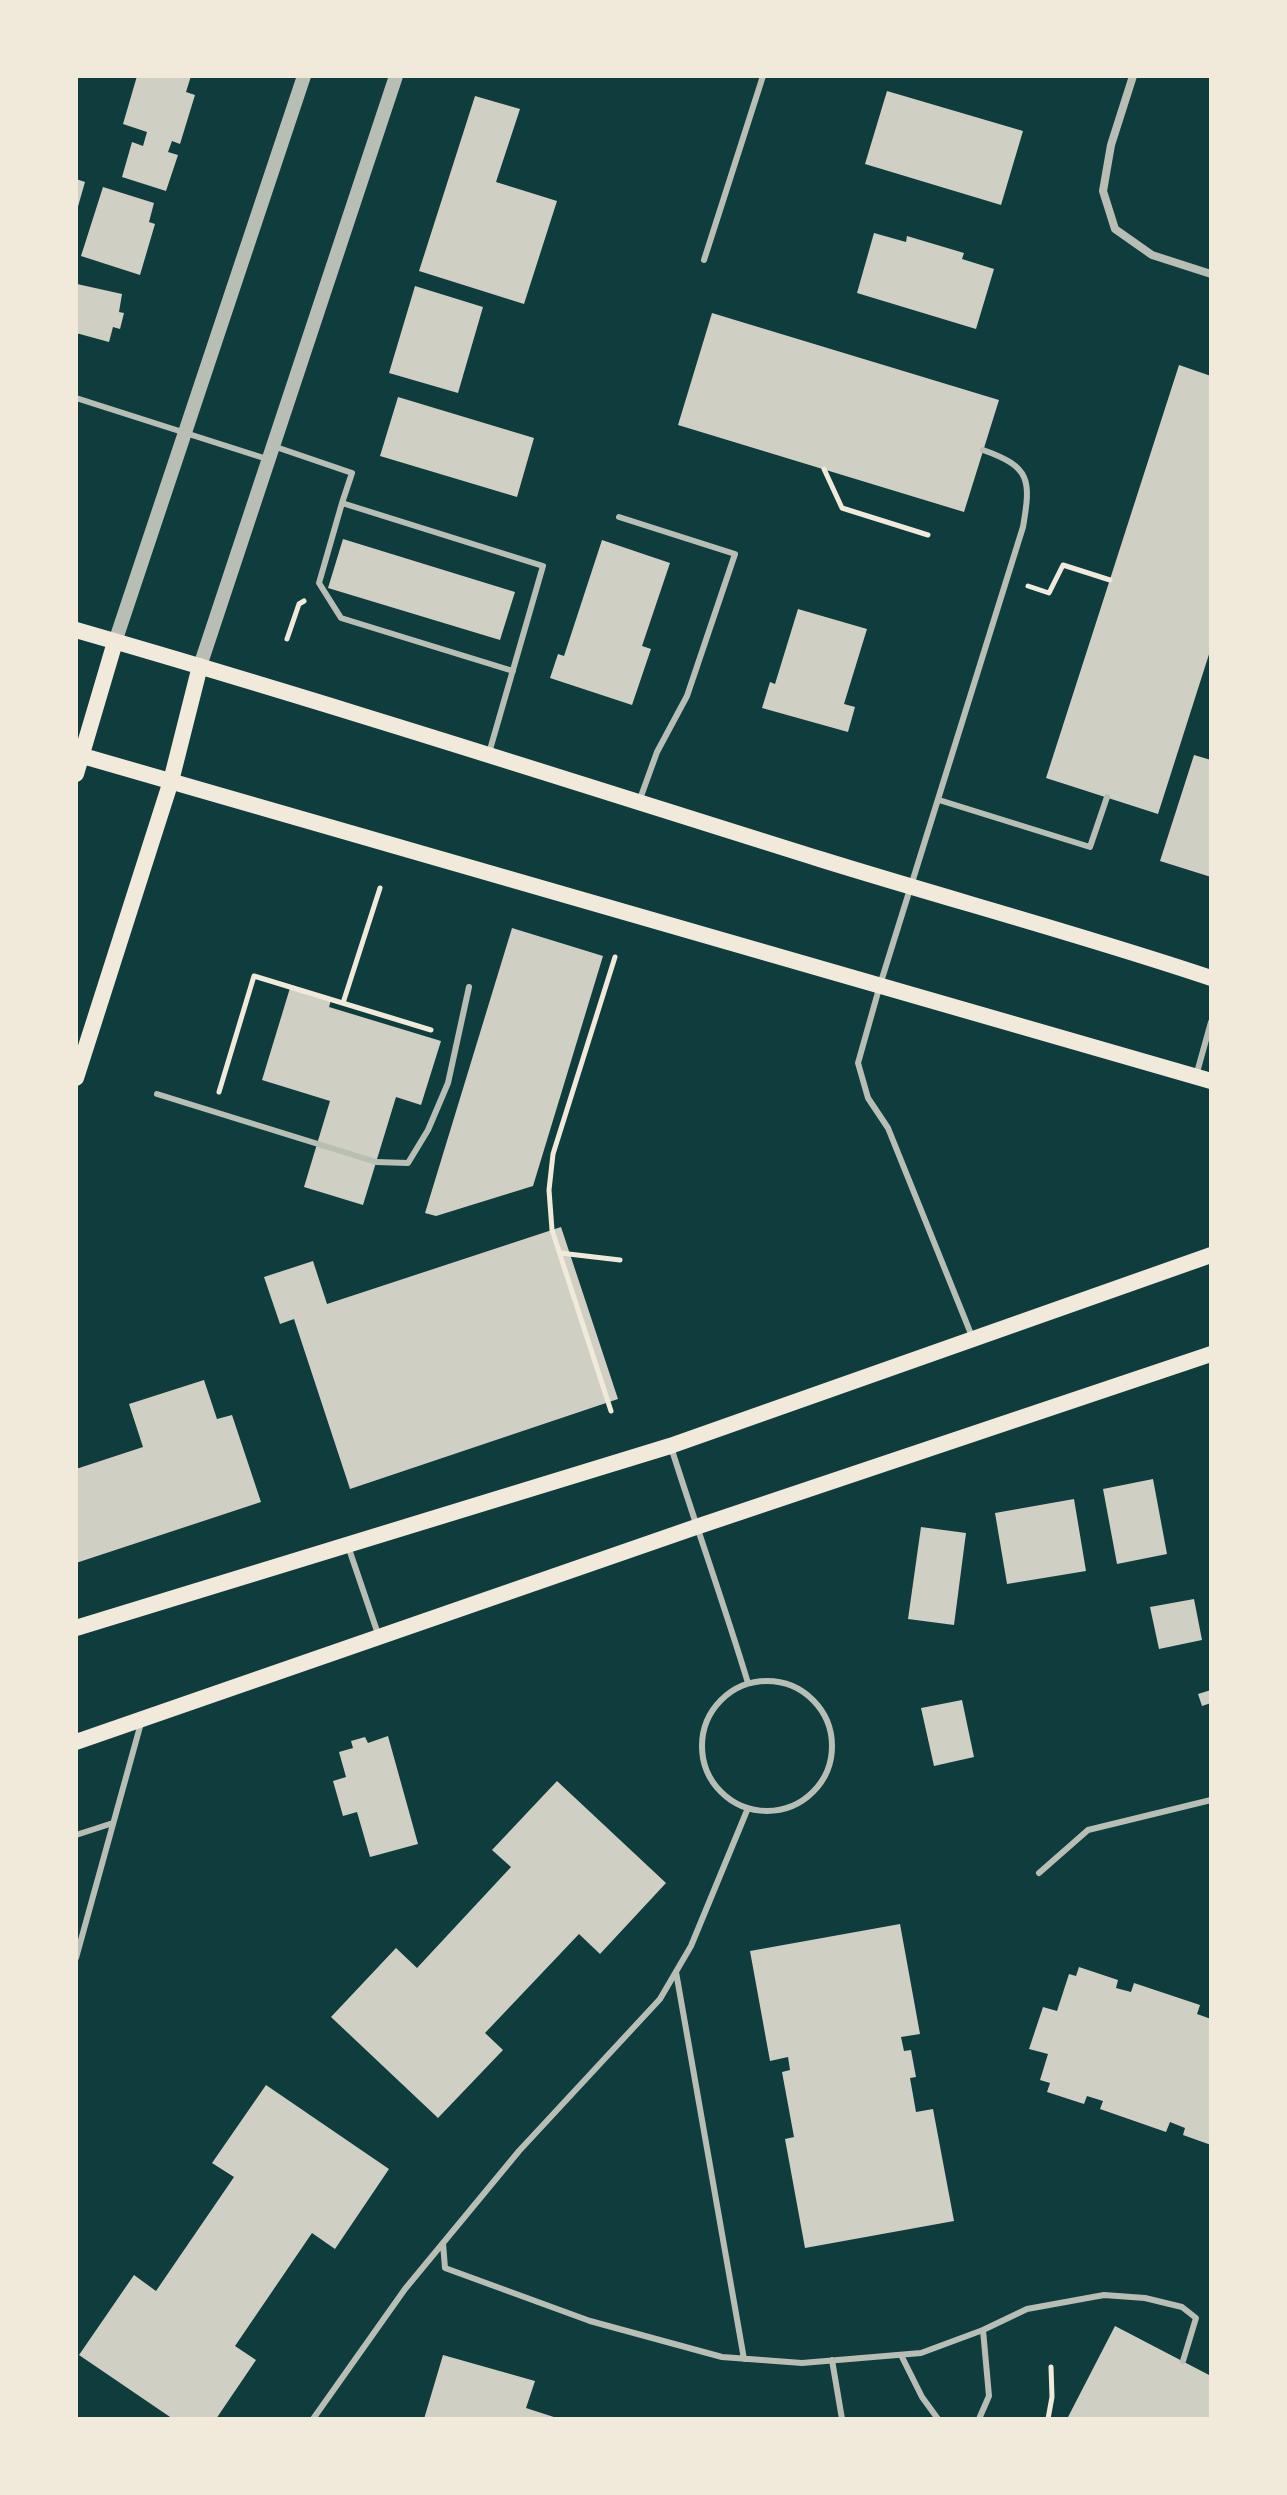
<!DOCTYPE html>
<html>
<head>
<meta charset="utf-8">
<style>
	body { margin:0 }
	#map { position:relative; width:1287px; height:2495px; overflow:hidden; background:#0f3d3e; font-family:Mulish,sans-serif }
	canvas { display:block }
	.frame { position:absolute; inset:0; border:78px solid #f1e9da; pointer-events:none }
</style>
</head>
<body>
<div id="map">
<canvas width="1287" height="2495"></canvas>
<div class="frame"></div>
</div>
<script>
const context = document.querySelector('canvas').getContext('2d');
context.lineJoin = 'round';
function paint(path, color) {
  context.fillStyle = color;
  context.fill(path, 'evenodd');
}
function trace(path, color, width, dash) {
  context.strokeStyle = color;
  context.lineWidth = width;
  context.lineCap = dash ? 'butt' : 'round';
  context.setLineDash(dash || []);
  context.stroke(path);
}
paint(new Path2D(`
	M137,76h54l-5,16 9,3 -15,49 -8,-3 -4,11 10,3 -12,36 -44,-14 10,-35 11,4 4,-14 -24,-8z
	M887,91l136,40 -22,74 -136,-41z
	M475,96l45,13 -24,73 61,19 -33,103 -105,-33z
	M76,179l9,3 -8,28h-1z
	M103,187l51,16 -5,19 6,2 -15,51 -59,-19z
	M874,233l32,9 1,-6 57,17 -2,6 32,10 -18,60 -119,-36z
	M77,284l45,10 -3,18 5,1 -4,16 -7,-2 -4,15 -33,-9z
	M415,286l68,21 -25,86 -69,-20z
	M712,313l287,87 -35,112 -286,-87z
	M1179,365l32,11v272l-53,166 -112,-36z
	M398,397l136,41 -17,59 -137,-41z
	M343,539l172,53 -15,48 -172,-52z
	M602,540l68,23 -28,83 9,3 -19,56 -82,-27 8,-24 6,2z
	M798,609l69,20 -23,75 11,3 -7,25 -86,-24 8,-26 5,2z
	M1194,755l17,5v117l-51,-16z
	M512,928l91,28 -70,230 -97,30 -11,-3z
	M290,988l41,12 -2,7 112,34 -20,64 -25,-8 -33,108 -59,-18 26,-86 -68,-21z
	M561,1227l57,172 -268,90 -56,-170 -14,5 -16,-47 49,-16 14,43z
	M204,1380l13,39 15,-4 29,87 -185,61v-94l67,-22 -14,-43z
	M1153,1479l14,75 -50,10 -14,-75z
	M1074,1499l12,72 -79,13 -12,-71z
	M921,1527l45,6 -12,92 -46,-6z
	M1194,1599l8,41 -43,9 -9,-42z
	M1211,1690v13l-9,3 -4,-12z
	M962,1700l12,57 -40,9 -13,-58z
	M388,1736l30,108 -48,13 -13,-45 -14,4 -10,-35 13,-4 -7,-25 14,-4 -2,-7 14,-4 3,6z
	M557,1781l109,102 -66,71 -21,-20 -94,99 18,17 -65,68 -107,-101 65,-69 21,20 94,-101 -19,-17z
	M900,1924l20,110 -19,3 3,14 7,-1 5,27 -6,1 6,34 17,-3 21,112 -149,27 -20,-109 9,-2 -12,-65 8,-2 -2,-13 -18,4 -20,-110z
	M1079,1967l39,13 -2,8 15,4 3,-9 66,22 -3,9 14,5v126l-28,-10 2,-7 -15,-6 -4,10 -66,-23 3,-8 -16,-5 -3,8 -37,-12 3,-9 -10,-3 8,-26 -19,-5 14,-42 14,4 12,-37 7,2z
	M266,2085l123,84 -54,80 -23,-16 -77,113 21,14 -40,59h-43l-94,-64 55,-80 22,16 78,-114 -22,-14z
	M1115,2326l96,50v43h-144z
	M443,2355l92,26 -9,27 34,11h-136z`), '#cfcfc3');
trace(new Path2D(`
	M824,469l18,39 86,27
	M1028,586l21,7 14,-28 47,15
	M287,639l12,-35 5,-3
	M343,1003l37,-115
	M219,1092l35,-116 177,54
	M560,1253l60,7
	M611,1411l-59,-181 -3,-40 4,-36 62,-197
	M1048,2419l4,-22 -1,-30`), '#f1e9da', 5);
trace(new Path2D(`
	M704,260l59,-184
	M76,398l191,61
	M273,446l79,27 -10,30
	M619,517l116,37 -48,142 -30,56 -17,47
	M489,753l54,-187 -201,-63 -23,80 22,35 172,53
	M939,800l151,47 17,-50
	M1196,1076l15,-54
	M157,1094l219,68 32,1 20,-33 20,-47 21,-96
	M973,1339l-85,-211 -20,-30 -10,-35 22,-78 143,-458c8,-47 8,-60 -40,-77
	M671,1447c25,79 53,157 77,236
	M348,1546l30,88
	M702 1746a65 65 0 1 1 130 0a65 65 0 1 1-130 0Z
	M748,1808l-57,138 -31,53 -141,152 -76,92 2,25 145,53 132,36 80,6 119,-10 62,-23 44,-21 77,-14 41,3 37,9 14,11 -13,43
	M76,1835l37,-12
	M1039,1873l49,-43 123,-30
	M76,1958l65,-235
	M676,1972l68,387
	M901,2355l21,42 16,22
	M832,2360l10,59
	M313,2419l92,-130 38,-46
	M979,2419l10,-23 -6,-66`), '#b8beb3', 6);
trace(new Path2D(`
	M1133,76l-22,69 -8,46 12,38 37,26 59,19`), '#b8beb3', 8);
trace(new Path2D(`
	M115,642l189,-566
	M200,666l196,-590`), '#b8beb3', 14);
trace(new Path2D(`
	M76,630c250,72 498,152 747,230 129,40 260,75 388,118
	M76,754l1135,327
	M76,774l39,-132
	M76,1078l95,-297 29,-115
	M76,1628l594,-182 541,-191
	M76,1742l620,-215 515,-173`), '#f1e9da', 16);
</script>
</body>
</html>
